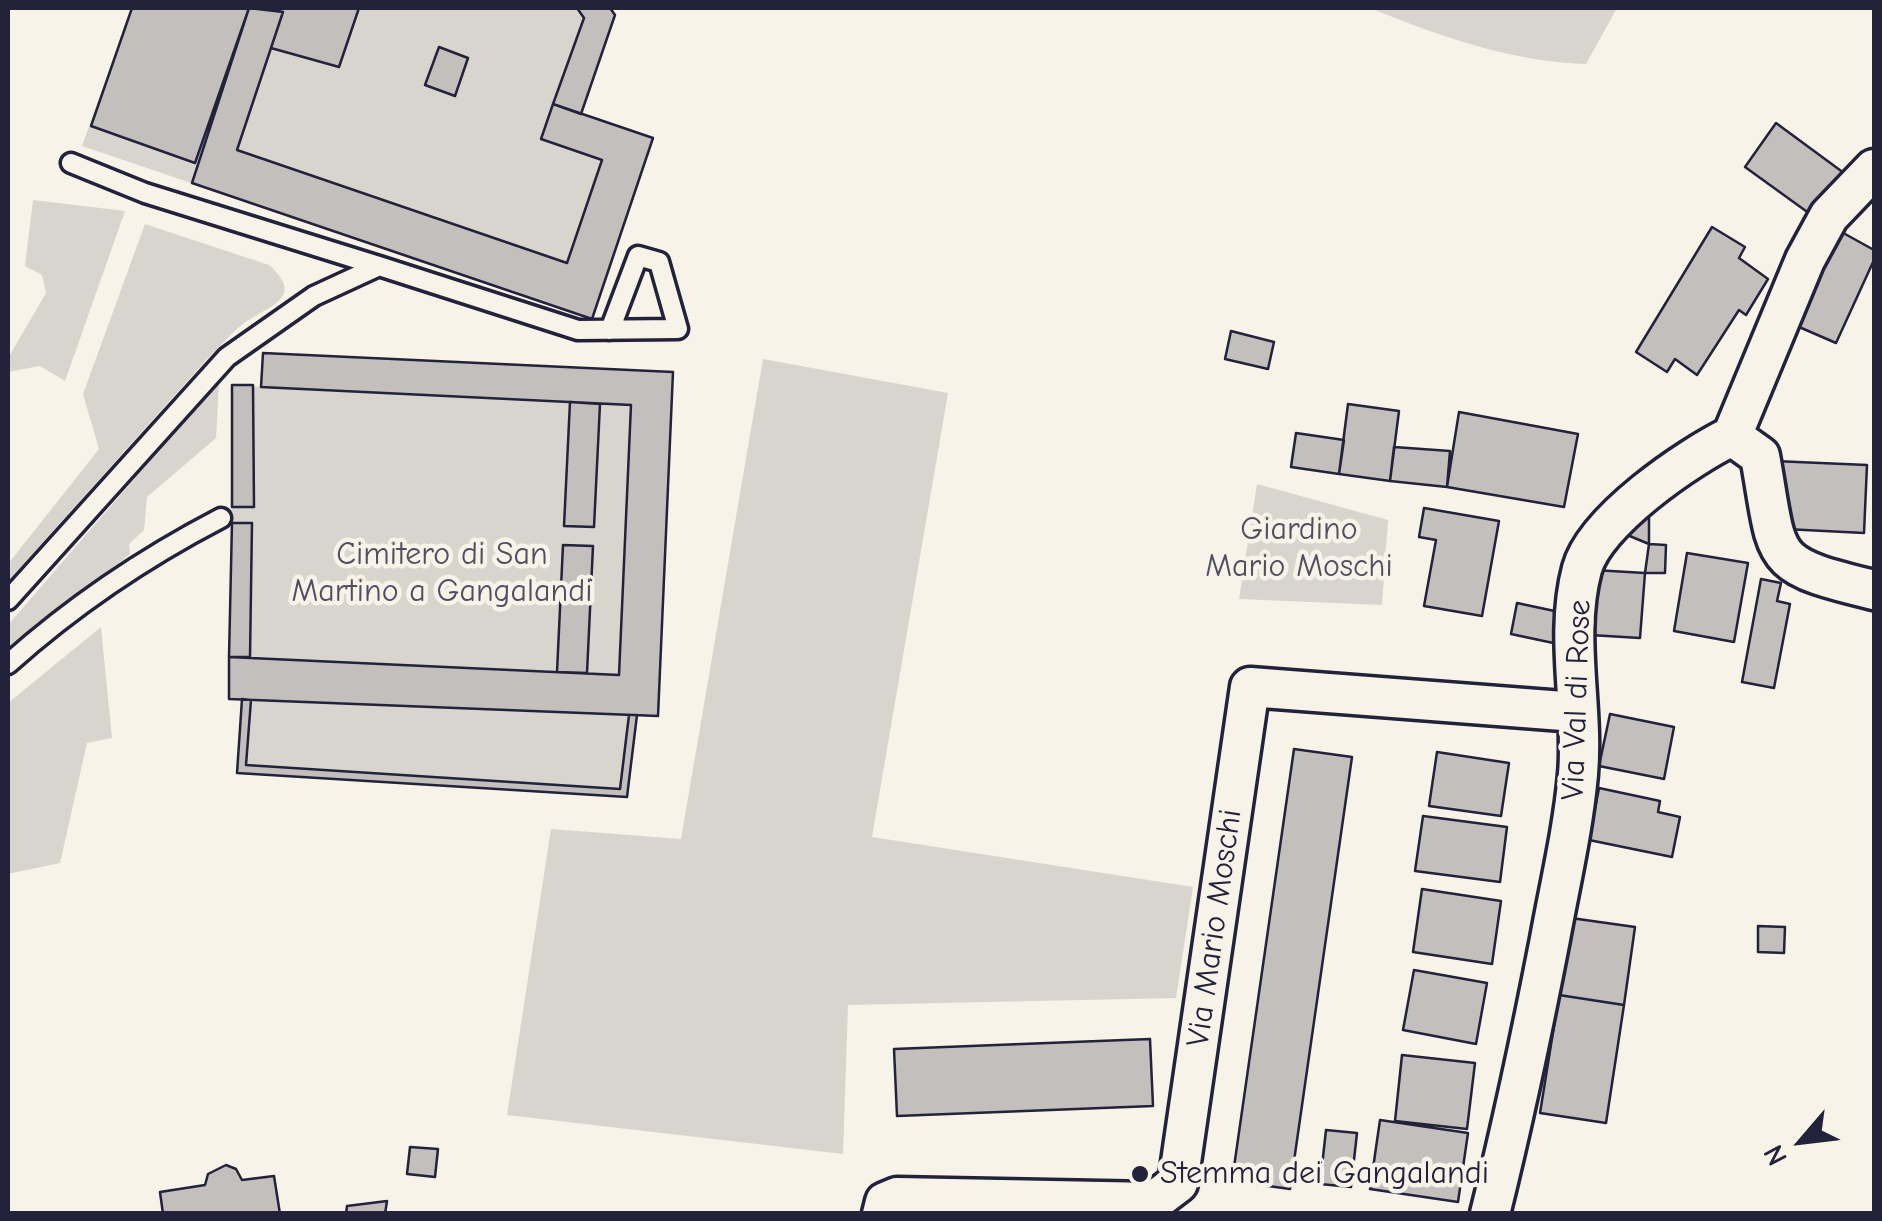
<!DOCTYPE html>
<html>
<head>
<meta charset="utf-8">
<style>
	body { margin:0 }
	#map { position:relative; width:1882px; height:1221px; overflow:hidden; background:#f7f3e8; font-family:"Comic Neue",sans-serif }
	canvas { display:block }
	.frame { position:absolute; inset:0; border:10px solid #22223b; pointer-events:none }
	.north { position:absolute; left:1752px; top:1091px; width:100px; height:100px; -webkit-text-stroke:8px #f7f3e8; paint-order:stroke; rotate:242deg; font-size:28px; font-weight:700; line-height:40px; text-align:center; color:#22223b }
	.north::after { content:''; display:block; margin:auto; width:35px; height:45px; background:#22223b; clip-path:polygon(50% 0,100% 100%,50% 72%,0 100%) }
</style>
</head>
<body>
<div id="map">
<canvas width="1882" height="1221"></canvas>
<div class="frame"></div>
<div class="north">N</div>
</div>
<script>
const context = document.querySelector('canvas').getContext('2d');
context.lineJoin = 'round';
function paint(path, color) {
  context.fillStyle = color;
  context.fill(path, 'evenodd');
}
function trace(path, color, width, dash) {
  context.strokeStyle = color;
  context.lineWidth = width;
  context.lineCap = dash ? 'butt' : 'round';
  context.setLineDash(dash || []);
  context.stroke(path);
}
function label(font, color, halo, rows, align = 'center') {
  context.font = font + ' "Comic Neue",sans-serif';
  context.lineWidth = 9;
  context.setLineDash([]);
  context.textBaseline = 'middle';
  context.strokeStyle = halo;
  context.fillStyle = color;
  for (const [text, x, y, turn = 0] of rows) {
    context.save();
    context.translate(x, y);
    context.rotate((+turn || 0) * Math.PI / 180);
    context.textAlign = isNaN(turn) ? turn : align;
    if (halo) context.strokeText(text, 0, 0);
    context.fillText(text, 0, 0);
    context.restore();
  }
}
paint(new Path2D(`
	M132,8h478l5,7 -33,99 71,24 -61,181 -510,-173z
	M1370,8h247l-31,56c-74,-2 -147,-28 -216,-56z
	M33,200l92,11 -60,170 -25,-15 -32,6v-14l38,-65 -4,-18 -17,-9z
	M145,224l124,41c38,34 -2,41 -26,59 -12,9 -23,23 -34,33l-201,224v-17l91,-115 -16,-55z
	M263,353l410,19 -15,344h-21l-10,81 -390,-24 5,-73 -13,-1 3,-314 29,2z
	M763,359l185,34 -76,444 321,50 -17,111 -328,7 -5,149 -336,-39 44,-286 130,10z
	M219,381l-3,57 -69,59 -3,33 -15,14 1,10 -122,101v-30z
	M1257,484l131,36 -6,85 -143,-6z
	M101,627l11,111 -25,5 -27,120 -52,11v-171z`), '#d8d5cf');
const building = new Path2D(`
	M132,8h117l-54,155 -104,-37z
	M249,8l34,4 -46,138 330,113 35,-103 -61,-21 12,-35 100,34 -61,181 -400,-136z
	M266,8h93l-20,59 -68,-19 12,-36z
	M577,8h33l5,7 -34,99 -28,-10 31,-86z
	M439,47l29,11 -13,38 -30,-11z
	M1776,123l72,53 -31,43 -72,-52z
	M1827,224l47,26v10l-38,83 -53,-23z
	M1712,227l33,20 -6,11 29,21 -22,36 -7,-5 -42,65 -22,-16 -8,13 -31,-20z
	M1231,331l43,11 -6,27 -43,-10z
	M263,353l410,19 -15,344 -429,-17v-42l390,18 12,-270 -370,-18z
	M232,385h21l1,122h-22z
	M570,402l30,2 -6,123 -30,-1z
	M1348,404l51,7 -9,70 -51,-7z
	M1459,412l119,22 -14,73 -117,-20z
	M1296,433l48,7 -5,34 -48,-7z
	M1394,447l56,4 -3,36 -57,-6z
	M1774,461l93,4 -3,68 -79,-4z
	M1424,508l75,13 -17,95 -58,-10 12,-66 -17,-3z
	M1649,508v36l-29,-12z
	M232,523h20l-2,134h-21z
	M1649,544l17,1 -1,28h-20z
	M563,545l30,1 -6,127 -30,-1z
	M1687,553l61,10 -14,79 -60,-11z
	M1594,570l51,3 -5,65 -50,-3z
	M1761,579l20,4 -4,18 13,3 -16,84 -32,-6z
	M1517,603l47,10 -6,31 -47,-10z
	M242,699l9,1 -5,65 374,24 9,-74h8l-10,82 -390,-24z
	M1610,714l64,13 -10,52 -65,-13z
	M1294,749l58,8 -62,432 -58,-8z
	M1437,752l72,11 -8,53 -72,-10z
	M1599,788l61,13 -2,11 22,5 -8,40 -83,-17z
	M1423,816l84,11 -7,55 -85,-11z
	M1422,889l79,12 -9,63 -79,-12z
	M1571,918l64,9 -11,78 -65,-10z
	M1758,926l27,1 -1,26 -26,-1z
	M1414,970l73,13 -11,61 -73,-14z
	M1559,995l65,10 -18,118 -66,-10z
	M1150,1039l3,67 -256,10 -3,-67z
	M1402,1055l73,8 -8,66 -72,-8z
	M1380,1120l88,13 -10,69 -88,-13z
	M1326,1130l31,3 -6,54 -31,-3z
	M410,1147l28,2 -3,28 -28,-3z
	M226,1165l10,4 6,11 32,-4 6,38h-117l-3,-22 45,-7 3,-11z
	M387,1201l-2,13h-39l1,-8z`);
paint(building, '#c2bfbd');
trace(building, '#22223b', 2.5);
const service = new Path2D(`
	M71,163l74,30 234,73
	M8,600l219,-243 87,-61 65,-30 199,64 100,-1 -19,-67 -21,-6 -28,74
	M8,664c66,-59 134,-105 213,-146`);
const minor = new Path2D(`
	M1732,436l28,20c19,105 5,108 114,134
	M882,1214l3,-12 12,-5 256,5 25,-19 72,-496 326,25
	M1490,1214c23,-92 42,-182 60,-275 10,-55 23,-109 28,-165 6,-67 -14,-138 4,-205 13,-48 106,-112 150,-133l73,-176 24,-44 45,-47`);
trace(service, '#22223b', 25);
trace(minor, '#22223b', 45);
trace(service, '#f7f3e8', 18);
trace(minor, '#f7f3e8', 38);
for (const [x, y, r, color] of [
	[1140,1174,10,"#22223b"]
]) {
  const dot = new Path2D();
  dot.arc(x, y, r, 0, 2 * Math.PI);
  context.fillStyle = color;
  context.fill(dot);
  trace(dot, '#f7f3e8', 4);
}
label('32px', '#504f60', '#f7f3e8', [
	["Giardino",1299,530],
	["Mario Moschi",1299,567],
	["Cimitero di San",442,555],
	["Martino a Gangalandi",442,592]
]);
label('32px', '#22223b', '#f7f3e8', [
	["Via Val di Rose",1577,700,-88],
	["Via Mario Moschi",1215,928,-82]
]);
label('32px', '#22223b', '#f7f3e8', [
	["Stemma dei Gangalandi",1160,1174]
], 'left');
</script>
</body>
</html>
